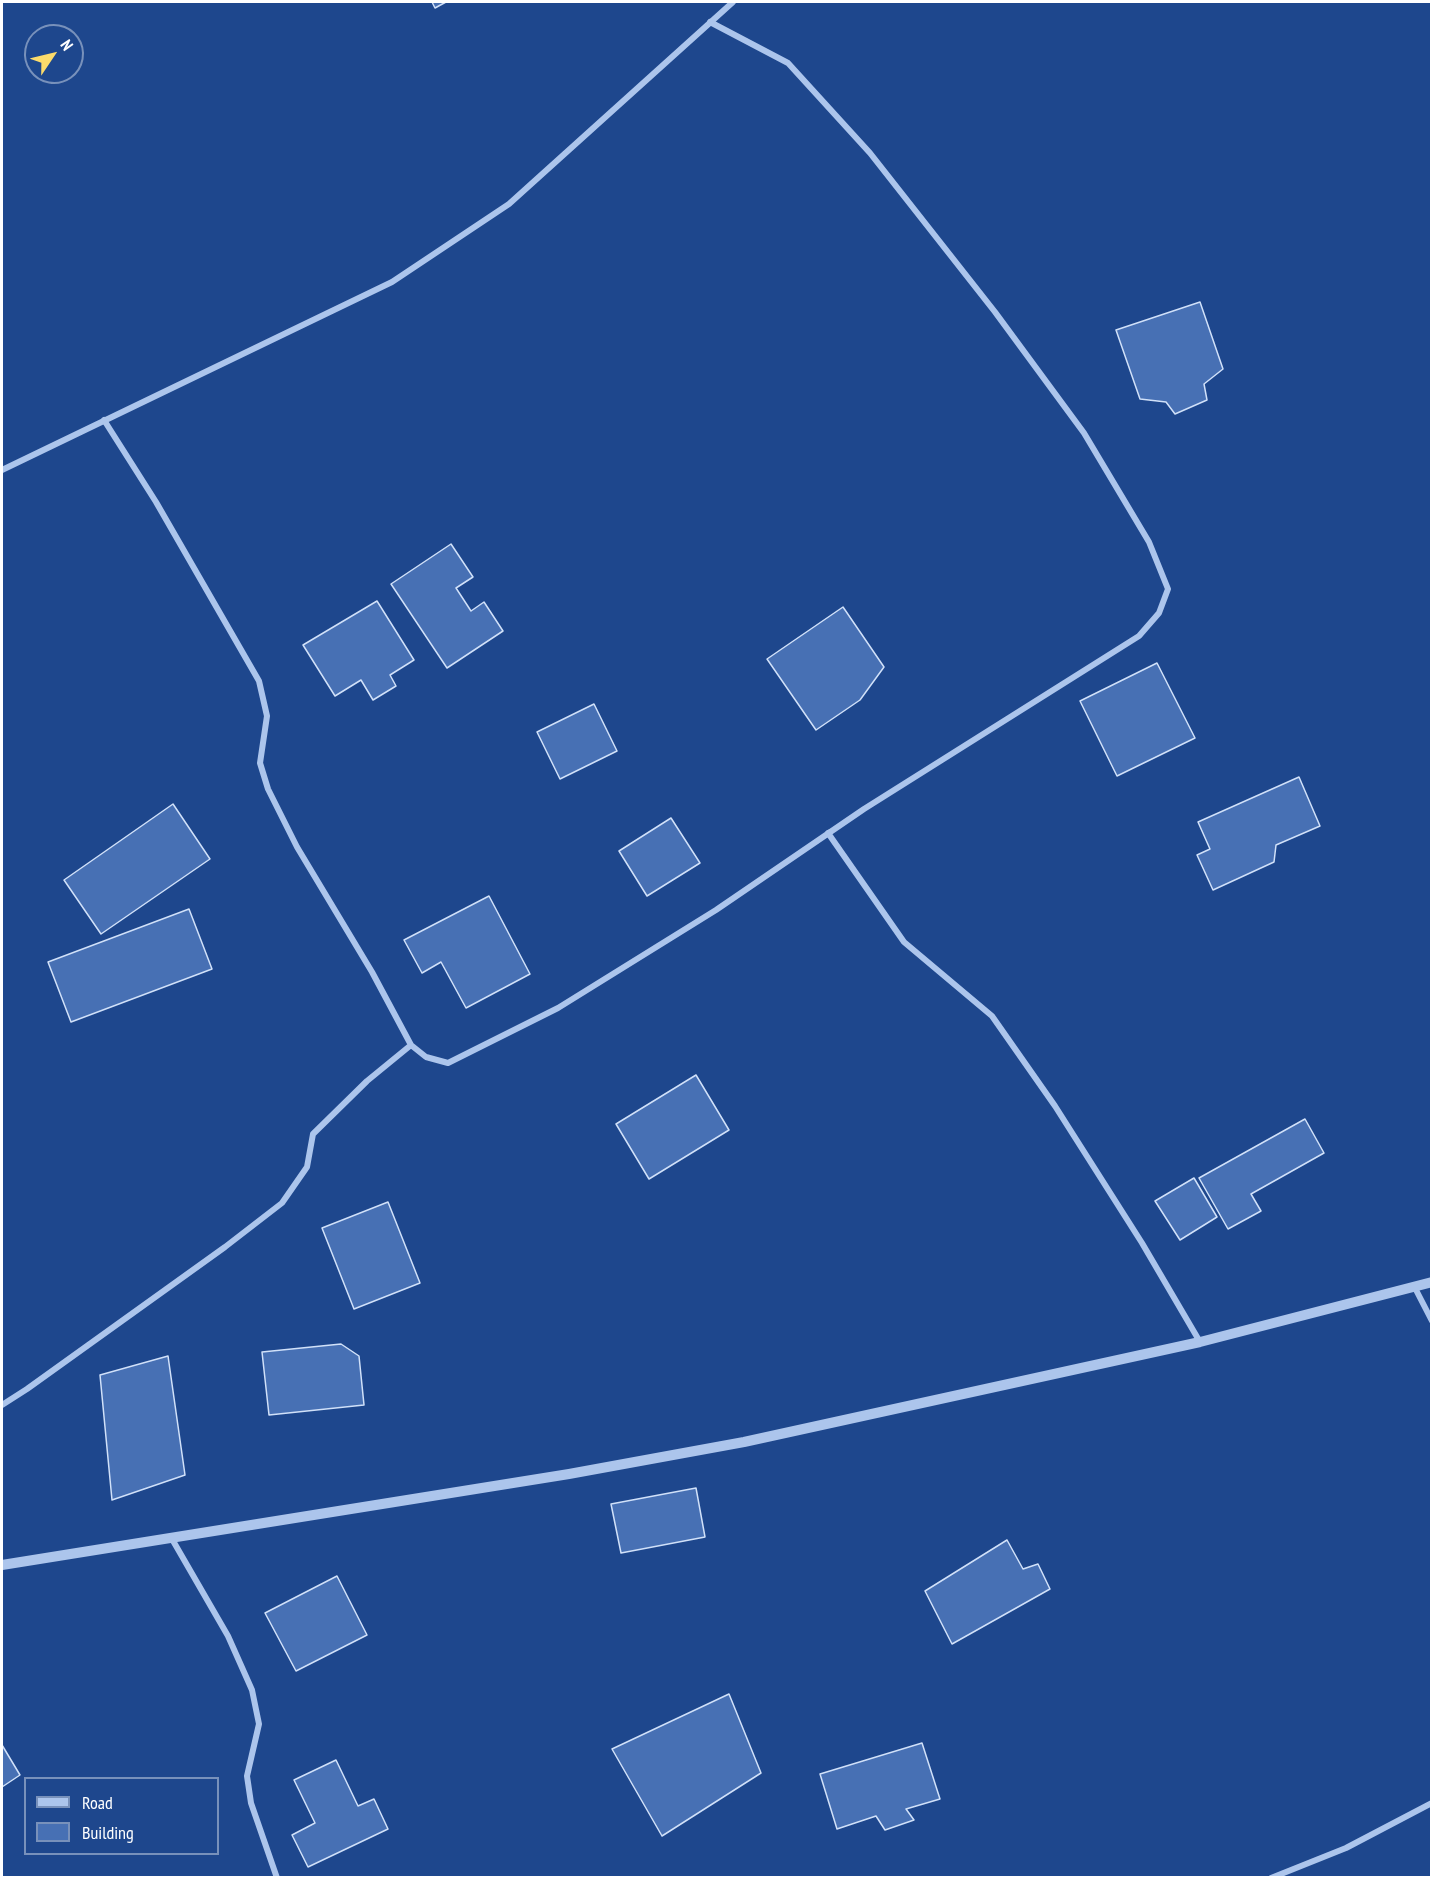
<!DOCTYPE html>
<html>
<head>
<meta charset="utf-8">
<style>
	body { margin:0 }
	#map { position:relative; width:1433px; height:1879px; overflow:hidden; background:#1e478d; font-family:"PT Sans Narrow",sans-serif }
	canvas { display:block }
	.frame { position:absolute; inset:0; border:3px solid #fff; pointer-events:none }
	.legend { position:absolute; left:24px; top:1777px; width:195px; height:78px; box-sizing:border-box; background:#1e478d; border:2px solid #7891bb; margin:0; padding:8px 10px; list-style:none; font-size:18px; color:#fff }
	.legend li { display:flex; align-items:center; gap:12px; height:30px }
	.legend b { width:30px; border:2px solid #7891bb }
	.north { position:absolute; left:24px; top:24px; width:60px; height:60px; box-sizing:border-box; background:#1e478d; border:2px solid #7891bb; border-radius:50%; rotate:55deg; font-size:16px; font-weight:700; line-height:24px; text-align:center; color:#fff }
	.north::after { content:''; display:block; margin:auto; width:21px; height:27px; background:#fbdb6b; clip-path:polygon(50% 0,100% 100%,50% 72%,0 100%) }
</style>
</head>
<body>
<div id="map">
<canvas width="1433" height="1879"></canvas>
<div class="frame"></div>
<ul class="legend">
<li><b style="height:8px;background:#acc5ec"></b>Road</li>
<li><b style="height:16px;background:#4770b4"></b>Building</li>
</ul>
<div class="north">N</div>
</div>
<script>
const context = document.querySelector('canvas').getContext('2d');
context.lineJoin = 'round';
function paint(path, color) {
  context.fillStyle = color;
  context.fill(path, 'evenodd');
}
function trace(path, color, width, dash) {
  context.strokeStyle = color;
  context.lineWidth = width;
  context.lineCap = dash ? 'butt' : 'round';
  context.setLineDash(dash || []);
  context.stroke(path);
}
const building = new Path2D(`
	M432,2h14l-11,6z
	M1200,302l23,67 -19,15 3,16 -32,14 -9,-12 -26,-3 -24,-69z
	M451,544l22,33 -17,11 15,23 13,-9 19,29 -56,37 -56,-84z
	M377,601l37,59 -24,15 6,11 -23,14 -12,-20 -26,16 -32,-51z
	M843,607l41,60 -24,33 -44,30 -49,-71z
	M1157,663l38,75 -78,38 -37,-75z
	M594,704l23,47 -57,28 -23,-47z
	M1299,777l21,49 -44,19 -2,17 -61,28 -16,-35 13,-6 -12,-27z
	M173,804l37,55 -109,75 -37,-54z
	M671,818l29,45 -53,33 -28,-45z
	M489,896l41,78 -64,34 -25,-46 -19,11 -18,-33z
	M189,909l23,60 -141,53 -23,-60z
	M696,1075l33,55 -80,49 -33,-55z
	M1305,1119l19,34 -73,41 10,17 -33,18 -29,-51z
	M1194,1178l23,39 -37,23 -25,-39z
	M388,1202l32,81 -66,26 -32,-81z
	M341,1344l18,12 5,49 -95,10 -7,-63z
	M168,1356l17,119 -73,25 -12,-125z
	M696,1488l9,49 -84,16 -10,-49z
	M1007,1540l16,29 15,-5 12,25 -98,55 -27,-53z
	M337,1576l30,59 -71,36 -31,-58z
	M729,1694l32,79 -99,63 -50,-87z
	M922,1743l18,56 -34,10 8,11 -29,10 -9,-14 -39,13 -17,-55z
	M2,1745l18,30 -18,12z
	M336,1760l22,46 16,-7 14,30 -80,38 -16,-32 23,-12 -21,-43z`);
paint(building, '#4770b4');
trace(building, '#d1e1f9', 1.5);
trace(new Path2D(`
	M104,420l52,82 103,179 8,35 -7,47 8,26 29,58 75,125 39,73 15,12 22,6 110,-55 158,-98 148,-101 275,-173 20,-23 9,-24 -19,-47 -65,-109 -89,-121 -125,-159 -82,-90 -78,-41
	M2,470l390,-188 117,-78 224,-202
	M828,833l76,109 88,74 63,90 87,137 58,99
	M1414,1286l18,35
	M2,1405l25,-16 198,-142 57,-44 25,-36 6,-33 54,-53 44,-36
	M172,1539l56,97 24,54 7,34 -12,52 4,27 26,75
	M1271,1878l75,-30 86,-45`), '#acc5ec', 6);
trace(new Path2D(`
	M2,1565l567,-91 175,-32 456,-100 232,-60`), '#acc5ec', 10);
</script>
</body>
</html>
